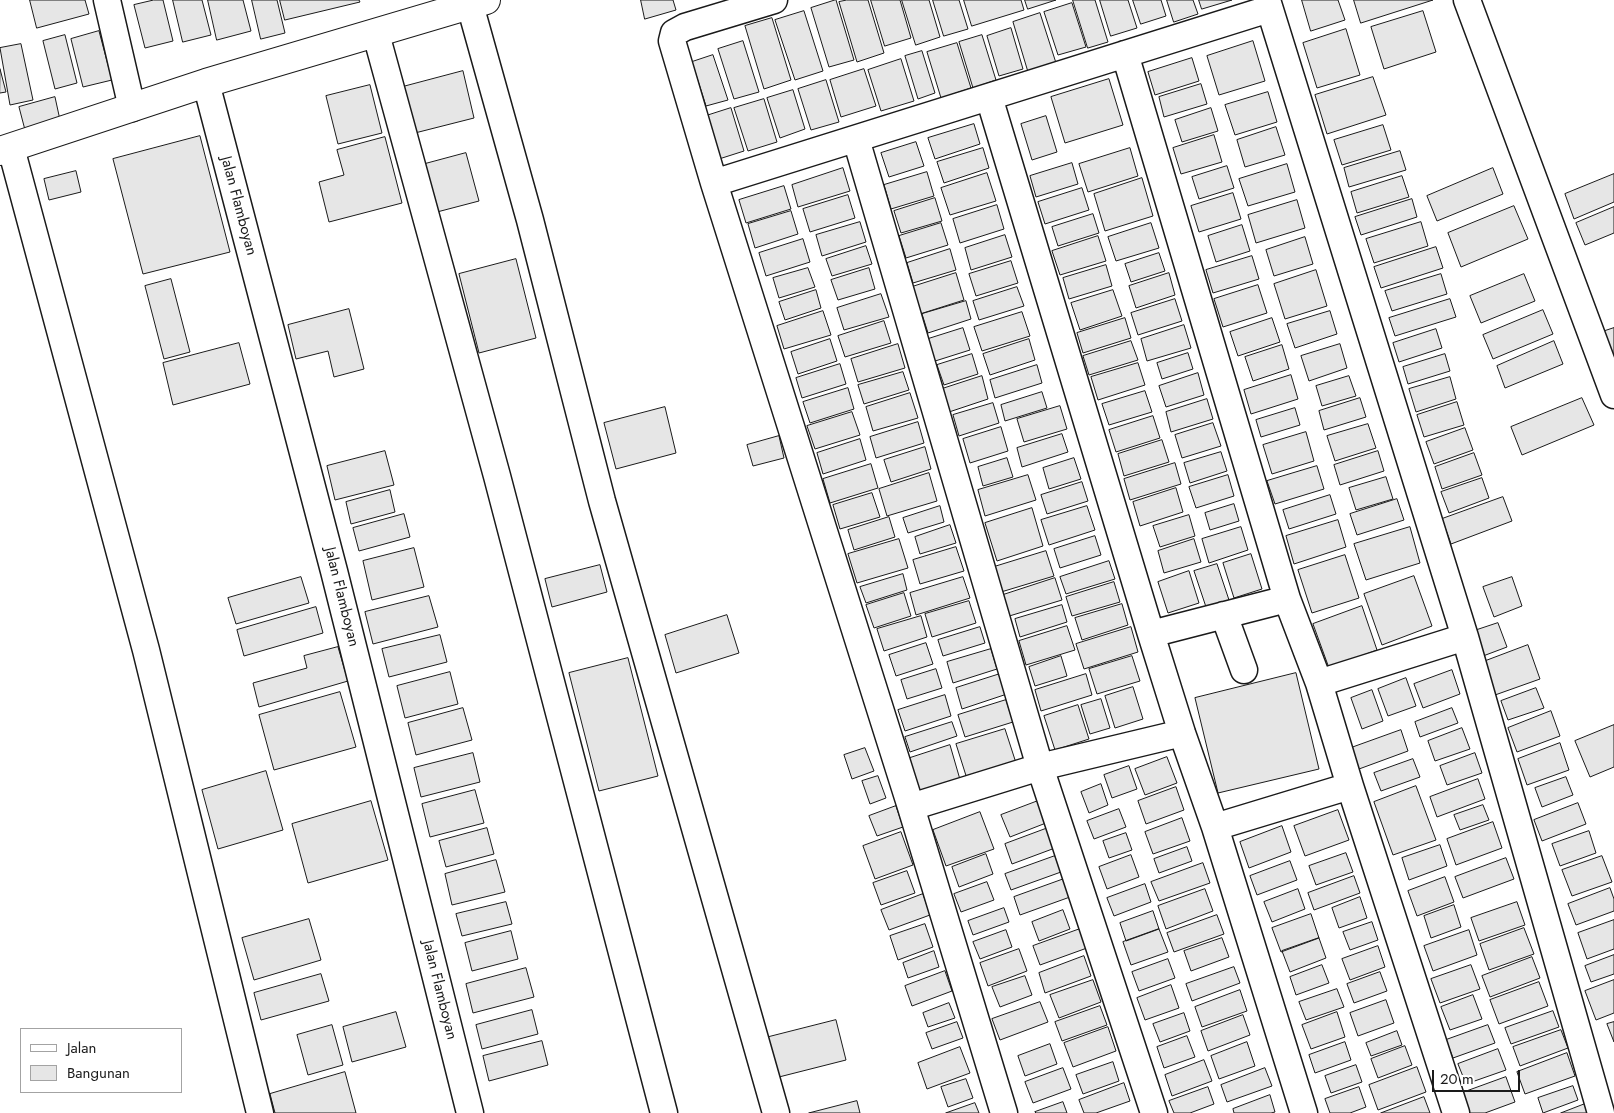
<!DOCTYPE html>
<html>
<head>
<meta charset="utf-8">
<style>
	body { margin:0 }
	#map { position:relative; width:1614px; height:1113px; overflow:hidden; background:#fff; font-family:Jost,sans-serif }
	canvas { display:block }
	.legend { position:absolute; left:20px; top:1028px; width:162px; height:65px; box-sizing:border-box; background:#fff; border:1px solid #a3a3a3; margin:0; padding:6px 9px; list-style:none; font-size:15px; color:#1a1a1a }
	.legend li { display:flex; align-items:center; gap:10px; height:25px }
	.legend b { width:25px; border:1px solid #a3a3a3 }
	.scale { position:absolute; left:1432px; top:1070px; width:88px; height:22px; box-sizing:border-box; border:2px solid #1a1a1a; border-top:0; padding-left:6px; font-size:15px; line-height:18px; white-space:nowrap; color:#1a1a1a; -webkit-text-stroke:4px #fff; paint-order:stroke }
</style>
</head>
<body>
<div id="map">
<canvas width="1614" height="1113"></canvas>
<ul class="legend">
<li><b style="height:6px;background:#fff"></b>Jalan</li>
<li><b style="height:14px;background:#e6e6e6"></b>Bangunan</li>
</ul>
<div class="scale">20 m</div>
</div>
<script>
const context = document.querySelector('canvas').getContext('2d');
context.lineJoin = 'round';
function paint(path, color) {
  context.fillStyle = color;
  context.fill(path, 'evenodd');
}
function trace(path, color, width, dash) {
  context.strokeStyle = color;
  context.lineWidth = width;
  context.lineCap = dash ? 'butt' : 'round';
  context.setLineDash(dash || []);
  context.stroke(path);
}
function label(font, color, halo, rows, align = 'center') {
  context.font = font + ' Jost,sans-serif';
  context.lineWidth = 4;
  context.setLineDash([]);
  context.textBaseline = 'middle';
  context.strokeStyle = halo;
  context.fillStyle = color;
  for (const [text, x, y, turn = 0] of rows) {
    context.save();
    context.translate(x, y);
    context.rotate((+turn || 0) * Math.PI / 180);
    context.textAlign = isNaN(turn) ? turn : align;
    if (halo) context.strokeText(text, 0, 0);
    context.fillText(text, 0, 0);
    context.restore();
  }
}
const building = new Path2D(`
	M30,0h55l4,14 -52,14z
	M154,0h9l10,41 -28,7 -11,-43z
	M173,0h29l9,35 -28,7z
	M208,0h35l8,31 -34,9z
	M252,0h25l8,33 -24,6z
	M280,0h79l1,2 -75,18z
	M641,0h32l3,10 -31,9z
	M836,0l18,60 -25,7 -18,-59z
	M847,0h21l16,53 -27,9 -18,-60z
	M871,0h29l11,38 -26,8z
	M902,0h27l11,37 -24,8z
	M933,0h26l9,29 -24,7z
	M964,0h57l3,10 -52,16z
	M1025,0h31l-28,9z
	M1073,0h22l13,42 -20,6z
	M1100,0h28l9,28 -26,8z
	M1133,0h28l5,16 -25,8z
	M1167,0h26l5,14 -24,8z
	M1199,0h33l-30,9z
	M1302,0h36l7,20 -34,11z
	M1354,0h79l-72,23z
	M1072,3l14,44 -28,8 -14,-43z
	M804,11l19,60 -28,9 -20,-60z
	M1423,11l13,41 -52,17 -13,-42z
	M1040,13l16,50 -28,9 -15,-50z
	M772,18l19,62 -27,9 -19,-63z
	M1011,28l12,41 -24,7 -12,-40z
	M1346,29l14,46 -43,13 -14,-45z
	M99,31l13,49 -29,7 -12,-48z
	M65,35l12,48 -22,6 -12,-48z
	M982,35l14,45 -23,8 -14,-46z
	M743,41l16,51 -25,7 -16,-50z
	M1253,41l12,40 -46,14 -12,-39z
	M957,43l14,45 -30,10 -14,-46z
	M21,44l12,56 -23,5 -10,-57z
	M922,51l13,42 -17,6 -13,-43z
	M713,55l15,45 -22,6 -14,-44z
	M1192,58l7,23 -44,14 -7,-23z
	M901,59l13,42 -33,10 -13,-41z
	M0,69l6,23 -6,1z
	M864,69l12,37 -35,11 -11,-37z
	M463,71l11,47 -67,17 -12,-46z
	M1373,77l13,38 -59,19 -12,-39z
	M1109,79l14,46 -58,18 -14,-46z
	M826,80l13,42 -28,8 -13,-41z
	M1201,84l6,20 -43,13 -5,-20z
	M370,85l12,48 -44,11 -12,-48z
	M793,90l12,39 -25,9 -13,-40z
	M1268,92l9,30 -42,13 -10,-30z
	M55,97l5,23 -35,10 -6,-23z
	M764,99l13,43 -29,9 -14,-43z
	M731,108l13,43 -25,8 -13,-43z
	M1211,108l7,23 -36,11 -7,-22z
	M1046,116l11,36 -25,8 -11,-36z
	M974,124l6,20 -45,15 -7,-21z
	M1383,125l8,25 -49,15 -8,-25z
	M1276,127l9,28 -40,12 -8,-27z
	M1214,135l8,27 -41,12 -8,-26z
	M200,136l30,116 -87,22 -30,-115z
	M385,137l17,66 -73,19 -10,-40 25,-7 -7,-25z
	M916,142l8,24 -35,11 -8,-24z
	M983,148l6,20 -45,15 -7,-21z
	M1130,148l8,28 -50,16 -9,-28z
	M1400,151l6,19 -57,17 -5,-19z
	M466,153l13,48 -42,11 -12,-48z
	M1072,163l6,21 -42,13 -6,-21z
	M1287,164l8,28 -47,14 -9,-27z
	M1227,166l7,22 -35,11 -7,-22z
	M843,168l7,23 -52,16 -6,-22z
	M1493,168l10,26 -66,27 -10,-25z
	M76,171l5,21 -32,8 -5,-21z
	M927,172l7,24 -43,13 -7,-24z
	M987,173l9,28 -46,14 -9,-27z
	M1614,174v28l-40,17 -9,-25z
	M1402,176l7,21 -52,16 -6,-21z
	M1142,178l11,38 -48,15 -11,-37z
	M784,186l7,23 -45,14 -7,-23z
	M1082,188l7,22 -44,14 -7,-22z
	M1233,193l8,26 -42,13 -8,-26z
	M848,195l7,23 -45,14 -7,-23z
	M935,198l7,23 -41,12 -7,-22z
	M1412,199l5,18 -56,18 -6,-18z
	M1297,200l8,28 -49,15 -8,-28z
	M997,205l7,24 -44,14 -7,-24z
	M1514,206l14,33 -67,28 -13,-34z
	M1614,207v26l-29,12 -9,-22z
	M791,211l7,23 -43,14 -7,-24z
	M1093,214l6,19 -41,13 -6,-19z
	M860,222l6,20 -44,14 -6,-21z
	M1421,222l7,24 -54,17 -8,-24z
	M941,223l7,22 -42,13 -7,-22z
	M1151,223l8,25 -43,13 -8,-24z
	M1242,225l8,26 -34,11 -8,-26z
	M1005,235l7,22 -41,13 -6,-22z
	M1098,236l8,25 -46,14 -8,-24z
	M1305,237l8,27 -39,12 -8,-26z
	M803,239l7,23 -44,14 -7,-23z
	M866,246l6,18 -40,12 -6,-17z
	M1436,247l7,21 -62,20 -7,-21z
	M950,249l6,21 -43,13 -6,-20z
	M1159,253l6,18 -34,11 -6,-18z
	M1252,256l7,23 -46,14 -7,-23z
	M516,259l20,79 -57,15 -20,-79z
	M1011,261l7,22 -42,13 -7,-22z
	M1106,265l6,21 -43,13 -6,-21z
	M808,268l7,19 -36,11 -6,-20z
	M869,268l6,21 -37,11 -7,-20z
	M1316,270l11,36 -42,13 -11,-35z
	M956,273l8,27 -44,14 -8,-27z
	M1169,273l6,22 -39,13 -7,-22z
	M1441,274l6,20 -55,17 -7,-20z
	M1524,274l11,27 -54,22 -11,-27z
	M171,279l19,73 -26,7 -19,-73z
	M1258,285l9,28 -44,14 -9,-28z
	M1017,287l7,19 -45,14 -6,-19z
	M816,290l5,18 -36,12 -6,-18z
	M1113,290l9,26 -42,14 -9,-27z
	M881,294l8,23 -45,13 -7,-22z
	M1175,299l7,22 -44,14 -7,-22z
	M1450,299l6,18 -61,19 -6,-18z
	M966,301l5,18 -43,14 -6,-19z
	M349,309l15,60 -30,8 -6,-26 -32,8 -8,-34z
	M1543,310l10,24 -60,25 -10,-24z
	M823,311l8,24 -47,14 -7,-23z
	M1330,311l7,23 -42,14 -8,-24z
	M1022,312l8,24 -48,15 -8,-24z
	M1125,318l6,20 -48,15 -6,-20z
	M1272,318l8,24 -42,14 -8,-24z
	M884,321l7,22 -46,14 -7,-21z
	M1184,325l7,23 -44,13 -6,-22z
	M963,328l7,22 -38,12 -7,-22z
	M1614,328v33l-12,-29z
	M1436,329l6,19 -43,14 -6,-19z
	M830,339l7,22 -39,13 -7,-22z
	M1029,339l6,21 -45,15 -7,-21z
	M1131,341l7,19 -49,15 -6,-19z
	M1554,341l9,23 -58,24 -8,-22z
	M239,343l11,41 -77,21 -10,-42z
	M898,344l7,24 -47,14 -7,-23z
	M1340,344l7,24 -38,13 -8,-25z
	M1282,345l7,24 -36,12 -8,-24z
	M1188,353l5,16 -31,10 -5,-16z
	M972,354l6,20 -34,11 -7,-20z
	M1445,354l5,17 -42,13 -5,-17z
	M1138,363l7,22 -47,15 -7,-23z
	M840,364l6,20 -44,14 -6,-20z
	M1037,365l5,18 -47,15 -5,-18z
	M903,372l6,18 -45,14 -6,-19z
	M1198,373l6,22 -38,12 -7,-21z
	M1291,375l7,24 -47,15 -7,-24z
	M982,376l6,23 -39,13 -7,-23z
	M1349,376l7,20 -34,10 -6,-20z
	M1450,377l6,22 -40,13 -7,-23z
	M848,388l6,21 -44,14 -7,-21z
	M1145,391l7,21 -43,13 -7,-21z
	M1042,392l5,16 -42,13 -4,-16z
	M910,393l8,25 -45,13 -7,-24z
	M1360,398l6,19 -42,13 -5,-19z
	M1582,398l12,27 -72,30 -11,-28z
	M1207,399l6,20 -42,13 -5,-20z
	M1457,402l7,23 -40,12 -7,-22z
	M993,403l6,20 -40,13 -6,-21z
	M1060,406l7,23 -43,13 -7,-23z
	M665,407l11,46 -60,16 -12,-46z
	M1295,408l5,17 -39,12 -5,-17z
	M852,412l8,23 -45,14 -8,-23z
	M1153,416l7,22 -44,14 -7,-22z
	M918,422l6,21 -48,15 -6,-21z
	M1213,423l8,23 -39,12 -7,-23z
	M1368,424l8,24 -41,13 -8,-25z
	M1001,427l7,24 -38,12 -7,-24z
	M1465,428l8,22 -39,14 -8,-22z
	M1306,432l8,29 -42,13 -9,-29z
	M1062,434l6,18 -46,15 -5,-19z
	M779,436l5,22 -31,8 -6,-21z
	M860,439l6,21 -43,14 -6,-21z
	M1162,440l7,22 -45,14 -6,-22z
	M925,447l6,22 -40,13 -7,-22z
	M385,451l9,34 -59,15 -8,-34z
	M1378,451l6,20 -44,14 -6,-20z
	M1221,452l6,19 -37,12 -6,-20z
	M1474,453l8,22 -40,14 -7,-22z
	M1007,458l6,19 -30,9 -5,-19z
	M1074,458l7,21 -32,10 -6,-21z
	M1175,463l6,21 -51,16 -6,-21z
	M871,464l7,24 -48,15 -7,-24z
	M1317,466l7,23 -49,15 -8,-23z
	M929,473l8,28 -50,15 -8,-27z
	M1028,475l8,25 -51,16 -7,-26z
	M1228,475l6,21 -38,12 -7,-21z
	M1386,477l7,22 -37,11 -7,-22z
	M1482,478l7,20 -40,15 -8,-21z
	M1082,482l6,19 -41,13 -6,-19z
	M1176,488l7,24 -43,14 -7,-24z
	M390,490l5,22 -44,12 -5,-22z
	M872,493l8,24 -40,12 -7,-24z
	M1330,495l6,19 -47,15 -6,-19z
	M1503,497l9,24 -61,23 -9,-25z
	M1397,499l7,21 -47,15 -7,-21z
	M1234,504l5,17 -29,9 -5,-17z
	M940,506l4,16 -36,11 -5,-15z
	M1087,506l8,24 -46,15 -8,-25z
	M1032,508l11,38 -46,15 -12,-38z
	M404,514l6,23 -51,14 -6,-23z
	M1189,515l6,21 -35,11 -7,-21z
	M889,517l6,20 -41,13 -6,-20z
	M1338,520l8,27 -52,17 -8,-28z
	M950,525l6,18 -36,11 -5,-17z
	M1241,527l7,23 -39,13 -7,-24z
	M1410,527l10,36 -54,17 -12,-36z
	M1095,536l6,19 -41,13 -6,-19z
	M899,539l9,29 -51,15 -9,-29z
	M1194,539l7,23 -37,11 -6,-22z
	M956,547l8,24 -44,13 -7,-24z
	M414,548l10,39 -52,13 -9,-39z
	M1046,551l8,25 -53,16 -7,-25z
	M1251,554l11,35 -28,9 -11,-35z
	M1345,555l14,43 -47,15 -14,-43z
	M1109,561l6,18 -49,15 -6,-17z
	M1217,564l13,39 -23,7 -13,-39z
	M600,565l7,27 -55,15 -7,-28z
	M1189,571l10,32 -31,10 -10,-31z
	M903,574l4,16 -41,13 -6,-16z
	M1414,576l18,50 -50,19 -18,-51z
	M301,577l8,26 -73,21 -8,-26z
	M963,577l7,21 -54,17 -6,-22z
	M1512,577l10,29 -28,11 -11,-30z
	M1055,578l7,22 -56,17 -6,-21z
	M1114,582l6,20 -48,14 -6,-19z
	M904,593l7,23 -37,12 -8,-23z
	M429,596l9,31 -65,17 -8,-32z
	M969,601l7,22 -44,14 -7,-23z
	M1122,604l6,21 -46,15 -7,-22z
	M1062,605l5,17 -47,15 -5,-18z
	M1362,606l15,44 -48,18 -16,-44z
	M316,607l7,26 -79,23 -7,-26z
	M727,615l12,38 -63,20 -11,-38z
	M921,616l6,21 -43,14 -7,-22z
	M1498,623l9,24 -24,9 -9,-25z
	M1067,626l8,24 -49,15 -7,-24z
	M980,627l5,16 -42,13 -5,-16z
	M1131,627l7,25 -54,17 -8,-25z
	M440,635l7,27 -58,15 -7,-28z
	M926,643l7,21 -37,12 -7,-21z
	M1528,645l12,34 -45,16 -12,-33z
	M338,647l10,34 -89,26 -6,-24 54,-15 -3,-12z
	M991,649l6,20 -44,14 -6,-21z
	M1061,656l6,20 -32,10 -6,-19z
	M1132,656l8,25 -43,13 -8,-25z
	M628,658l30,118 -59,15 -30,-118z
	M936,669l6,19 -35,11 -6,-19z
	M1452,670l8,24 -37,14 -9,-24z
	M450,672l8,32 -53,14 -8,-32z
	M1296,673l23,96 -101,24 -23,-95z
	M1000,674l7,20 -45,15 -6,-21z
	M1086,674l6,21 -51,16 -6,-21z
	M1406,678l10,28 -28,10 -10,-27z
	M1133,687l10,32 -28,9 -10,-32z
	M1536,688l8,20 -36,12 -7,-19z
	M1372,690l11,31 -21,8 -11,-31z
	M340,692l16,55 -82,23 -15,-55z
	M945,695l6,21 -46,15 -7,-21z
	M1101,699l9,29 -20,6 -9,-29z
	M1006,700l7,22 -48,15 -7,-22z
	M1078,705l11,34 -34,11 -11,-34z
	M463,708l9,32 -56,15 -8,-32z
	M1452,708l6,15 -38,14 -5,-15z
	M1551,711l9,25 -43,16 -9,-24z
	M952,722l5,14 -47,16 -5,-15z
	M1614,725v42l-24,10 -15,-36z
	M1462,728l8,21 -35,12 -7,-20z
	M1005,729l12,37 -49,16 -12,-38z
	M1401,730l7,21 -49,18 -8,-21z
	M1560,743l9,27 -42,15 -9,-26z
	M950,745l11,38 -43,13 -11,-37z
	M865,748l9,23 -22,8 -8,-24z
	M473,753l7,29 -59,15 -7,-29z
	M1475,753l7,20 -35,12 -7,-19z
	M1167,757l10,26 -32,12 -10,-26z
	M1413,759l7,18 -39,14 -7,-18z
	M1129,766l8,23 -25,9 -8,-23z
	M266,771l17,59 -65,19 -16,-59z
	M878,776l8,22 -16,6 -8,-23z
	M1566,777l7,18 -31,12 -7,-19z
	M1478,779l7,20 -48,18 -7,-20z
	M1101,784l7,21 -19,8 -8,-21z
	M1416,786l20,54 -43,15 -19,-53z
	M1176,787l8,23 -38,14 -8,-23z
	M475,790l9,33 -54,14 -8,-33z
	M371,801l17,59 -80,23 -16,-59z
	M1038,801l8,22 -36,14 -9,-22z
	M1578,803l8,21 -44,17 -8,-21z
	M1483,805l6,15 -29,10 -6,-15z
	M896,806l7,21 -26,9 -8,-20z
	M1119,809l7,18 -32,12 -7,-18z
	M1338,810l11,30 -44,16 -11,-30z
	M980,812l14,37 -48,17 -13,-36z
	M1182,818l8,23 -37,13 -8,-22z
	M1493,822l9,26 -46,17 -9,-26z
	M1282,826l9,26 -42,16 -9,-26z
	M487,828l7,26 -48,13 -7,-26z
	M1048,828l7,20 -43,16 -7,-20z
	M1589,831l7,22 -36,13 -8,-22z
	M901,832l12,33 -38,14 -12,-33z
	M1126,833l6,17 -23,8 -6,-17z
	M1440,845l7,21 -38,14 -7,-22z
	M1187,847l5,14 -33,12 -5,-14z
	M1346,853l7,19 -37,13 -7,-19z
	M986,854l7,20 -34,13 -7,-20z
	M1131,855l8,22 -32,12 -8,-22z
	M1055,856l6,16 -50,18 -6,-16z
	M1602,856l10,26 -40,14 -10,-26z
	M1506,858l8,21 -51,19 -8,-21z
	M496,860l9,32 -53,13 -7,-31z
	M1290,861l7,19 -40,15 -7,-19z
	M1203,863l7,20 -51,18 -8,-19z
	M907,871l8,22 -34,12 -8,-22z
	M1354,876l6,17 -46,17 -6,-17z
	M1445,877l9,25 -37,14 -9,-25z
	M1064,879l6,18 -50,18 -6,-18z
	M987,882l7,18 -33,12 -7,-18z
	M1145,884l6,18 -37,14 -7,-18z
	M1610,888l4,11v12l-38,14 -8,-21z
	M1205,889l8,22 -47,18 -8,-23z
	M1298,889l7,20 -33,13 -8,-20z
	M923,894l7,21 -41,15 -8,-20z
	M1360,897l7,21 -28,10 -7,-20z
	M506,902l6,22 -50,12 -6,-22z
	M1517,902l8,23 -46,16 -8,-23z
	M1454,905l7,22 -30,11 -7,-22z
	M1004,908l5,14 -36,13 -5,-14z
	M1063,910l7,19 -31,12 -7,-19z
	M1153,911l6,18 -33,12 -6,-18z
	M1311,914l8,24 -38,14 -9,-24z
	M1217,915l7,19 -50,18 -7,-19z
	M309,919l12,41 -67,20 -12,-42z
	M1614,920v29l-27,10 -9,-26z
	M1372,922l6,18 -28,10 -7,-18z
	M925,924l8,23 -35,13 -8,-24z
	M1524,928l10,26 -45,16 -9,-26z
	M1080,929l7,19 -47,17 -7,-19z
	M1159,929l9,23 -37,13 -8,-23z
	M1006,930l6,17 -32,12 -7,-17z
	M1469,930l8,25 -44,16 -9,-25z
	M511,931l7,28 -46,12 -7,-28z
	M1222,938l7,19 -38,14 -7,-20z
	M1319,938l7,20 -36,14 -8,-21z
	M1378,946l7,21 -35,13 -8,-21z
	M1019,949l8,22 -39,15 -8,-23z
	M934,951l5,16 -31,11 -5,-15z
	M1614,955v19l-23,8 -6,-16z
	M1084,956l7,20 -46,17 -6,-20z
	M1532,957l8,21 -50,19 -8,-21z
	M1168,959l7,19 -36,13 -7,-19z
	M1322,965l7,18 -33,12 -6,-18z
	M1471,965l9,24 -40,14 -9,-24z
	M1234,967l6,16 -48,18 -6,-17z
	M526,968l8,29 -61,16 -7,-29z
	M945,971l7,20 -40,15 -7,-20z
	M1380,972l7,19 -33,12 -7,-19z
	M321,974l8,27 -68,19 -7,-27z
	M1025,976l7,19 -32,12 -8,-20z
	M1093,980l8,22 -42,16 -9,-23z
	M1614,980v33l-18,7 -11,-29z
	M1539,982l9,24 -49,18 -9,-24z
	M1171,985l8,23 -34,12 -8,-22z
	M1337,989l7,18 -38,13 -7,-18z
	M1240,990l7,21 -45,16 -7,-20z
	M1473,995l9,24 -32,11 -9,-23z
	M1386,1000l8,23 -36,13 -8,-23z
	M1040,1002l8,20 -48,18 -8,-21z
	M949,1003l6,15 -27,9 -5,-14z
	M1100,1006l7,19 -45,16 -7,-19z
	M532,1010l6,24 -56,15 -6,-24z
	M1553,1011l6,16 -48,17 -6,-16z
	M396,1012l10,35 -54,15 -9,-35z
	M1337,1012l8,25 -34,12 -9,-24z
	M1184,1013l6,18 -30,11 -7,-18z
	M1243,1015l7,20 -42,16 -7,-20z
	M836,1020l10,40 -71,18 -10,-40z
	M957,1022l6,16 -31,11 -6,-16z
	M1614,1022v20l-7,-18z
	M332,1025l11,40 -35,10 -11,-40z
	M1488,1025l7,18 -42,15 -7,-18z
	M1108,1027l8,24 -43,16 -9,-24z
	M1561,1030l7,18 -48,18 -7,-19z
	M1397,1031l5,14 -31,11 -5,-13z
	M1187,1036l8,21 -31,11 -7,-21z
	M542,1041l6,24 -59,16 -6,-25z
	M1247,1042l8,24 -36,13 -8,-23z
	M1345,1042l6,18 -36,13 -6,-18z
	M1050,1044l7,20 -32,12 -7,-20z
	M1405,1046l7,19 -34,13 -7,-19z
	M960,1047l10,26 -43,16 -9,-26z
	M1498,1049l8,21 -40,14 -8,-20z
	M1567,1053l8,23 -50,18 -8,-22z
	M1204,1060l8,21 -40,15 -7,-21z
	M1113,1062l6,19 -36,13 -7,-19z
	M1356,1065l6,17 -31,11 -6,-17z
	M1417,1067l9,25 -48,18 -9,-25z
	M1063,1068l8,21 -38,14 -8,-21z
	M1265,1068l7,18 -45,16 -6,-17z
	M345,1072l11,41h-81l-5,-19z
	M1506,1077l9,25 -30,11h-16l-7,-20z
	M966,1079l7,19 -25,9 -7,-20z
	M1124,1083l6,18 -34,12h-12l-5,-13z
	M1573,1086l5,14 -35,13 -5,-15z
	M1208,1087l6,17 -24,9h-16l-5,-12z
	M1359,1087l7,20 -16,6h-20l-5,-14z
	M1270,1095l5,17 -4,1h-37l-1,-4z
	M1424,1097l6,16h-49z
	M857,1101l3,12h-51z
	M1063,1102l4,11h-31l-1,-1z
	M975,1103l4,10h-33z
	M1585,1104l3,9h-27z`);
paint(building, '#e6e6e6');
trace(building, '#1a1a1a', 1);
const street = new Path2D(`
	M107,0l25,108
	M774,0l-89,27 -11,6 -2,8 42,142 197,624 93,306
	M1267,0l198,637 136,476
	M1467,0l147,395
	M470,5l60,215 72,281 174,612
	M376,34l121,442 167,637
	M1125,54l162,545 32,84 31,103 106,327
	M206,83l128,488 136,542
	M989,97l162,537 31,99 33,94 89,286
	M856,139l184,628 114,346
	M11,148l135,502 114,463
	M714,183l555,-174
	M1224,615l20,55
	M1151,634l136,-35
	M1319,683l146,-46
	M911,807l129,-40 142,-34
	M1215,827l135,-41`);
const secondary = new Path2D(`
	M0,151l206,-68 280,-83`);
trace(street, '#1a1a1a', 29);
trace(secondary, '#1a1a1a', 30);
trace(street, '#fff', 26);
trace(secondary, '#fff', 28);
label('15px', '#1a1a1a', '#fff', [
	["Jalan Flamboyan",238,206,75],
	["Jalan Flamboyan",341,597,76],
	["Jalan Flamboyan",439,990,76]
]);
</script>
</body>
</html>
